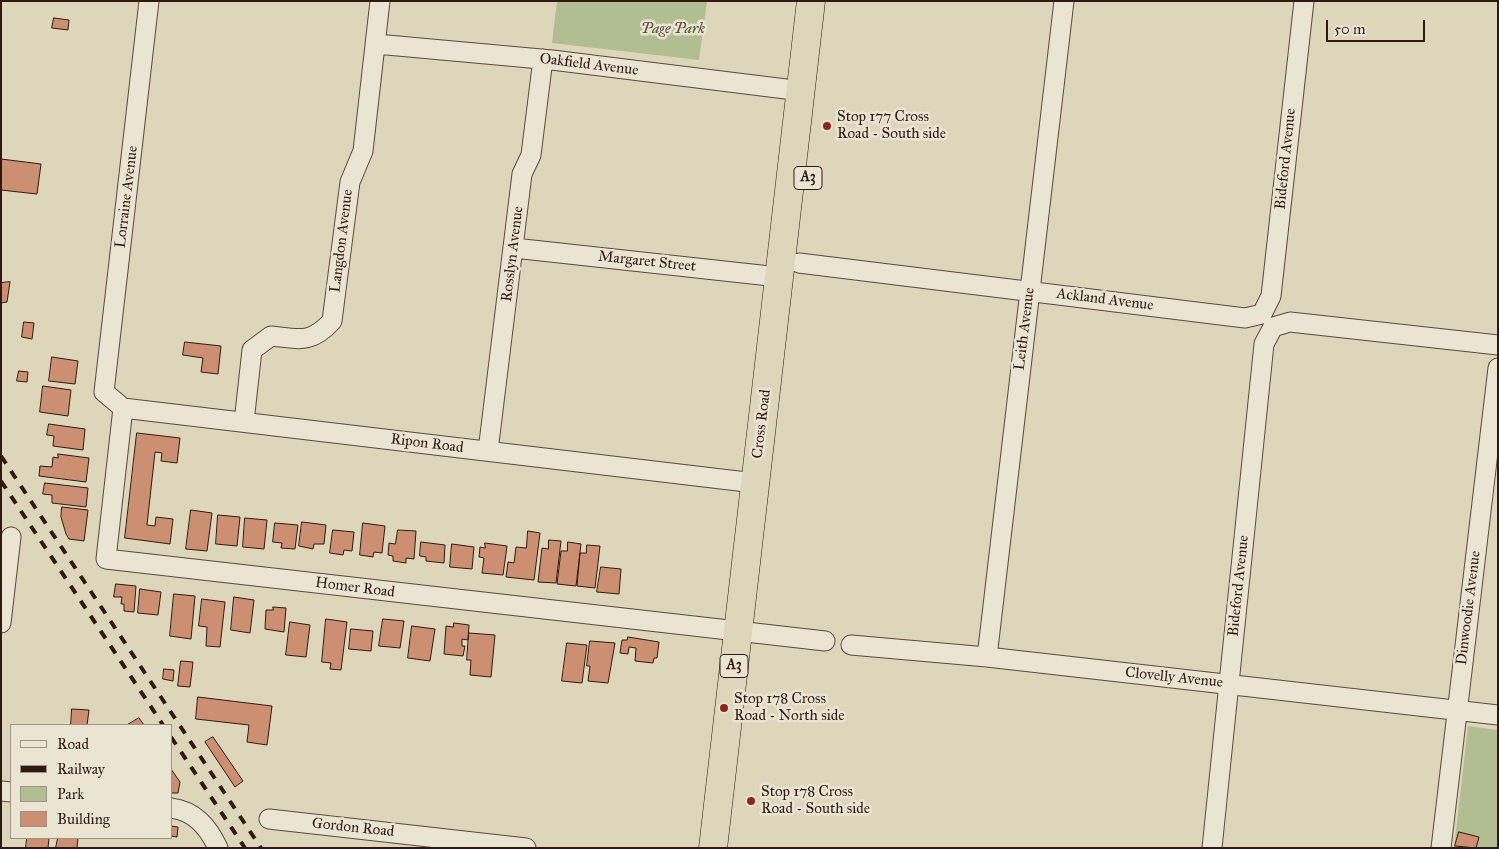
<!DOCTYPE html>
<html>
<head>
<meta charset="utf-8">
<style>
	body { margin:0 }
	#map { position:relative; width:1499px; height:849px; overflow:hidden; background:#ded6bb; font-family:"IM FELL Great Primer",serif }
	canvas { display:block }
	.frame { position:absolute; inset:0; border:2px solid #2f1911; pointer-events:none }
	.legend { position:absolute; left:10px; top:724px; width:162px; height:115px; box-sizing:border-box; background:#eae4d3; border:1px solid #9f9385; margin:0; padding:6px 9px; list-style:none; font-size:15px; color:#2f1911 }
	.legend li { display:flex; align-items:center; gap:10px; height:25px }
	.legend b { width:25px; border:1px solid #9f9385 }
	.scale { position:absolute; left:1326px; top:20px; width:99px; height:22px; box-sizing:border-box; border:2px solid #2f1911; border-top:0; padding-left:6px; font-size:15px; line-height:18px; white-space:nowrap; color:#2f1911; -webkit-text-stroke:4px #eae4d3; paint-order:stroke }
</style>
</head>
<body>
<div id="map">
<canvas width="1499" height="849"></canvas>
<div class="frame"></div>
<ul class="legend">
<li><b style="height:6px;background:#eae4d3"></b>Road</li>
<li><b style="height:6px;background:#2f1911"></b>Railway</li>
<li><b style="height:14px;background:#b0be91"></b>Park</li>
<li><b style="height:14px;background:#cc8f71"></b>Building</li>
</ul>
<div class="scale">50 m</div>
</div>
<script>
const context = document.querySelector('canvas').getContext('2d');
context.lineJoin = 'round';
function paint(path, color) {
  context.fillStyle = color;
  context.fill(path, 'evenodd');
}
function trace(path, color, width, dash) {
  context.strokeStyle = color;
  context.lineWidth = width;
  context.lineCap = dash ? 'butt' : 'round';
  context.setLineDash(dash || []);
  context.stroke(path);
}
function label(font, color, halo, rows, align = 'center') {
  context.font = font + ' "IM FELL Great Primer",serif';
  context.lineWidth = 5;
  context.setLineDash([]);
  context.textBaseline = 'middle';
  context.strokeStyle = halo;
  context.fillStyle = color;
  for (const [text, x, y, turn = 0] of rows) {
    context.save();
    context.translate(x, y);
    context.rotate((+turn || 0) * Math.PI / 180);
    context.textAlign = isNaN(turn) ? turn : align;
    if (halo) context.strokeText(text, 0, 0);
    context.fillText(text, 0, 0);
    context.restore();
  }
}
paint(new Path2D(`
	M557,1h150l-8,59 -147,-17z
	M1468,726l30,4v118h-44z`), '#b0be91');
const building = new Path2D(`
	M54,18l15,2 -1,10 -16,-2z
	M1,159l40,5 -4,30 -36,-4z
	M10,282l-3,20 -6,1v-20z
	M24,322l10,1 -2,16 -10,-2z
	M185,342l36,4 -3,28 -17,-2 2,-14 -20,-3z
	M52,357l26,4 -3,23 -26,-3z
	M19,371l9,1 -1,10 -10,-1z
	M43,386l28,4 -3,26 -28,-4z
	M49,424l36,5 -2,21 -30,-4 1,-10 -7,-1z
	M137,433l43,5 -3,25 -16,-2 1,-8 -7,-1 -8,73 8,1 1,-9 17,2 -3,25 -45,-6z
	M58,454l31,4 -3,24 -47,-6 1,-10 12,1 1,-10 5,1z
	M45,483l43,5 -2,19 -34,-4v-8l-9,-1z
	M62,507l26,3 -4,31 -15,-2 -3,-5 -5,-17z
	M191,510l21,3 -5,38 -21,-2z
	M218,515l22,2 -3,29 -21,-2z
	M245,518l22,2 -3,29 -21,-2z
	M302,522l24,3 -2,19h-10l-1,5 -14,-3z
	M275,523l23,2 -3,24 -14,-1 1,-5 -9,-1z
	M363,523l22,3 -3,27 -8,-1 -1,5 -13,-2z
	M333,530l21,2 -2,19 -8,-1 -1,5 -13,-2z
	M398,530l18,1 -2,28 -8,-1v5l-13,-2v-5l-5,-1 1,-12 6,1z
	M528,531l12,2 -6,47 -28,-3 2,-15 6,1 2,-16 10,1z
	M549,540l12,1 -5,42 -18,-1 4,-34 6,1z
	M421,542l24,3 -1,18 -18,-2v-4l-6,-1z
	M568,542l13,2 -5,42 -19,-2 4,-33h6z
	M485,543l22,3 -4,29 -21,-2 2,-15 -5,-1 1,-10 5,1z
	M452,544l22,3 -2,22 -22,-2z
	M587,545l13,1 -5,42 -18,-2 3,-33h6z
	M601,567l20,2 -2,25 -22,-2z
	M116,584l20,2 -2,26 -10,-1v-7h-3l1,-7h-8z
	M140,589l21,3 -3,23 -20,-2z
	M174,594l21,2 -4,43 -21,-3z
	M234,597l20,3 -4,33 -19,-3z
	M202,599l23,3 -5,45 -14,-1 1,-19 -8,-1z
	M273,607l13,1 -2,24 -19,-3 1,-19h7z
	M326,619l21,3 -6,48 -11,-1 1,-6 -9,-1z
	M383,619l21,2 -4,27 -21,-2z
	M290,622l20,3 -4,32 -20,-2z
	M454,623l15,2 -1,15 -6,-1v7h3l-2,10 -19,-2 2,-28 7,1z
	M412,626l23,3 -5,32 -22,-3z
	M351,629l22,2 -2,20 -22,-2z
	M469,633l26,2 -4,42 -21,-2 1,-15h-4z
	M628,637l31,5 -2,16h-3l-1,5 -18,-2 1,-13 -7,-1 -1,7 -8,-1 2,-13h5z
	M590,641l25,2 -7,40 -20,-2 2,-15h-3z
	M567,643l20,2 -5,38 -20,-2z
	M181,661l12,1 -3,25 -12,-1z
	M164,669l10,1 -1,11 -10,-2z
	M198,697l74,9 -5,39 -20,-3 2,-17 -53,-6z
	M72,709l17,1 -2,15h-16z
	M139,718l5,7h-17z
	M213,737l30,44 -8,6 -30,-45z
	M171,769l9,13 -2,11h-7z
	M171,826l7,1 -1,10 -6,-1z
	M1459,832l20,5 -3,11 -21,-2z
	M27,838h22l-1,10h-22z
	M58,838h20l-1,10h-21z`);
paint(building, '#cc8f71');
trace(building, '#2f1911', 1);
const minor = new Path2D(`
	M149,1l-45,391 19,16 632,75
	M376,44l176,16 250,31
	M514,248l265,29
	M799,263l446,55 17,-4 9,-18 33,-295
	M123,408l-17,151 719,82
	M244,422l8,-72 19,-14c29,3 40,8 61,-15l18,-139 13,-31 17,-150
	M488,451l34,-277 9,-19 12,-96
	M1,623l10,-86
	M851,645l136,12 511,58
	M987,657l77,-656
	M1,791l10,1
	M171,808c24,3 37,19 47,40
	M269,819l257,29
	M1212,848l52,-504 9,-17 17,-5 208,23
	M1441,848l57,-480`);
const highway = new Path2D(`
	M713,848l98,-847`);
trace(minor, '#5b483c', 21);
trace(highway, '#2f1911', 29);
trace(minor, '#eae4d3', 19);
trace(highway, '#ded6bb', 28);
trace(new Path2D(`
	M1,456l260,392
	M1,481l162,244
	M171,737l74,111`), '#2f1911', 4, [9, 9]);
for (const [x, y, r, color] of [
	[827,126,5,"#8f2418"],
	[724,708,5,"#8f2418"],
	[751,801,5,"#8f2418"]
]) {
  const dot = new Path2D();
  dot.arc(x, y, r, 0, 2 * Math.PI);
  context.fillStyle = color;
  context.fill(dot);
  trace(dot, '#eae4d3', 2);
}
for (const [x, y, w] of [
	[808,178,28],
	[734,666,28]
]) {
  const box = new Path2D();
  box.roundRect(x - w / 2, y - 11.5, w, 23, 4);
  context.fillStyle = '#eae4d3';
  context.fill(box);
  trace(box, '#2f1911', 1);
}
label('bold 14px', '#2f1911', null, [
	["A3",808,178],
	["A3",734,666]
]);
label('italic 15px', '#564b37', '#eae4d3', [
	["Page Park",673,29]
]);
label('15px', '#2f1911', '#eae4d3', [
	["Oakfield Avenue",589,65,7],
	["Bideford Avenue",1286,159,-84],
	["Lorraine Avenue",127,197,-83],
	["Langdon Avenue",342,241,-83],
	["Rosslyn Avenue",513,254,-83],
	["Margaret Street",647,262,6],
	["Ackland Avenue",1105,300,7],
	["Leith Avenue",1025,329,-83],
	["Cross Road",762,424,-83],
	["Ripon Road",427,444,7],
	["Bideford Avenue",1239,586,-84],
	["Homer Road",355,588,7],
	["Dinwoodie Avenue",1469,608,-83],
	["Clovelly Avenue",1174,678,6],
	["Gordon Road",353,828,6]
]);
label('15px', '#2f1911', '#eae4d3', [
	["Stop 177 Cross",837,117],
	["Road - South side",837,134],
	["Stop 178 Cross",734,699],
	["Road - North side",734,716],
	["Stop 178 Cross",761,792],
	["Road - South side",761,809]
], 'left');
</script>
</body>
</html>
